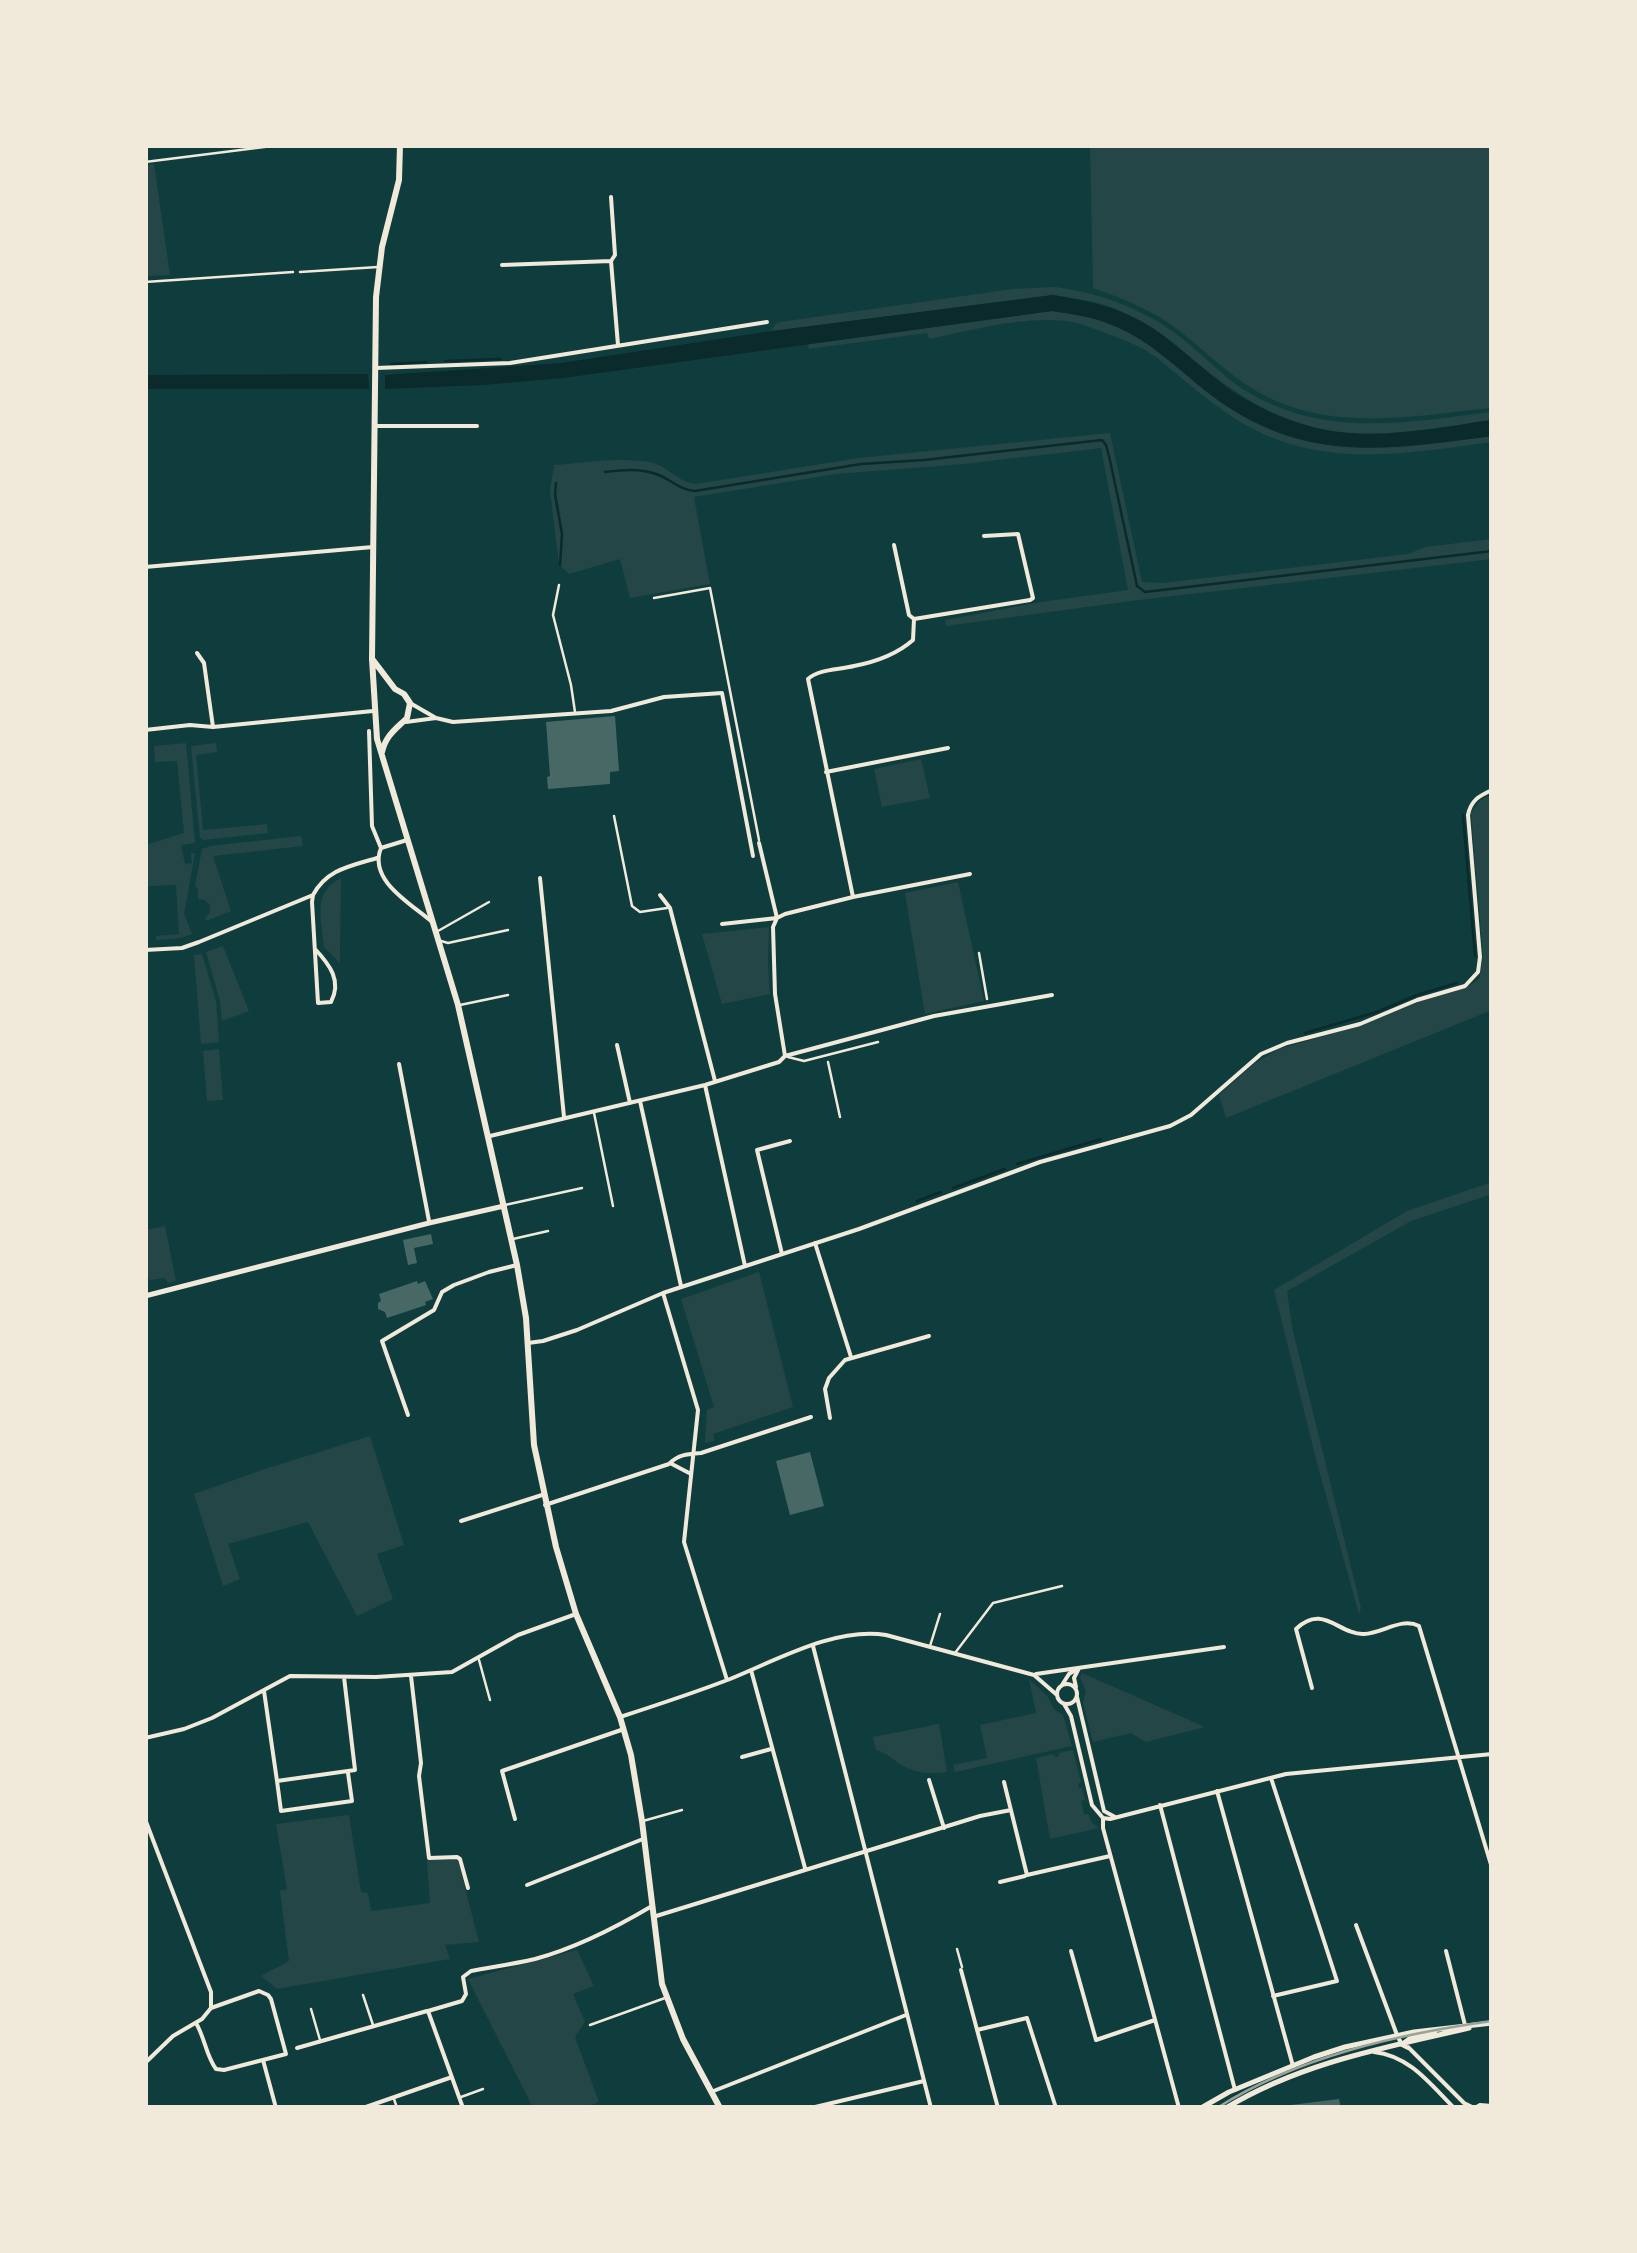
<!DOCTYPE html>
<html>
<head>
<meta charset="utf-8">
<style>
	body { margin:0 }
	#map { position:relative; width:1637px; height:2253px; overflow:hidden; background:#0f3d3e; font-family:Overpass,sans-serif }
	canvas { display:block }
	.frame { position:absolute; inset:0; border:148px solid #f1e9da; pointer-events:none }
</style>
</head>
<body>
<div id="map">
<canvas width="1637" height="2253"></canvas>
<div class="frame"></div>
</div>
<script>
const context = document.querySelector('canvas').getContext('2d');
context.lineJoin = 'round';
function paint(path, color) {
  context.fillStyle = color;
  context.fill(path, 'evenodd');
}
function trace(path, color, width, dash) {
  context.strokeStyle = color;
  context.lineWidth = width;
  context.lineCap = dash ? 'butt' : 'round';
  context.setLineDash(dash || []);
  context.stroke(path);
}
paint(new Path2D(`
	M1090,145h402v263c-81,8 -165,26 -239,-19 -26,-16 -48,-38 -72,-57 -26,-21 -57,-33 -88,-44z
	M154,164l16,111 -25,1v-111z
	M1055,287c44,6 83,20 120,46 25,18 45,42 71,58 79,48 160,31 246,21v8c-59,8 -124,23 -183,6 -77,-20 -120,-80 -189,-115 -20,-10 -45,-12 -67,-16l-281,36 3,-7 5,-2 233,-33z
	M1052,311c21,3 41,6 60,14 44,17 75,54 113,80 85,58 171,43 267,31v6c-69,9 -143,23 -211,-1 -47,-16 -82,-49 -119,-79 -17,-14 -34,-21 -54,-28 -14,-5 -28,-12 -43,-13 -45,-5 -92,9 -136,18l-2,-6 -118,16 -1,-5z
	M1110,433l32,149 21,1 245,-29 17,-7 67,-8v20l-361,42 -185,25 -1,-6 96,-18 87,-12 -27,-142 -137,16 -128,10 -142,23 16,87 -80,14 -10,-39 -51,15 -10,-10 -9,-74 4,-25c31,-2 67,-9 99,-2 16,4 26,20 43,21l163,-26z
	M186,743l9,100 -14,2 4,19 7,-1 -1,-10h4l-11,61 8,20 -12,4 -24,2v-4l23,-2 -3,-49 -27,1 -4,2v-43l39,-12 -7,-72 -22,1 -1,-16z
	M216,743l1,9 -21,3 7,75 64,-6 1,9 -65,7 -3,-3 -9,-91z
	M921,759l9,39 -48,9 -8,-38z
	M1492,794v216l-266,108 -7,-23 36,-32 24,-14 70,-20 69,-27 49,-15 12,-8 4,-23 -12,-143 8,-12z
	M301,836l2,10 -90,10 18,55 -25,10 -1,-3 5,-5v-8l-5,-5 -7,-1v-9l-3,-4 7,-37 9,-3z
	M341,878l-1,74v11l-16,-16c-2,-28 -13,-54 17,-69z
	M958,882l26,119 -59,13 -20,-121z
	M769,927l-1,37 2,30 -48,10 -20,-70z
	M223,946l26,65 -27,10 -2,-20 -14,-49z
	M202,954l14,47 3,41 -18,2 -7,-89z
	M219,1049l4,51 -16,1 -4,-50z
	M1492,1182v12l-81,27 -124,70 5,36 69,281 -2,6 -42,-151 -43,-173 133,-79z
	M165,1226l11,55 -8,2 -4,-5 -14,2 -5,-6v-44z
	M759,1272l34,135 -80,27 1,7 -9,2 2,-33 7,-3 -33,-108z
	M370,1436l34,109 -27,9 16,45 -36,17 -49,-94 -80,22 12,35 -17,7 -29,-92 68,-24z
	M1082,1673l123,54 -59,15 -15,-9 -38,9 -10,-39 3,-12 -6,-14z
	M1029,1679l18,17 7,13 9,6 9,31 -117,26 -2,-7 34,-7 -7,-33 56,-12z
	M939,1724l8,48c-15,2 -28,2 -42,-5 -11,-6 -17,-14 -29,-17l-3,-13z
	M1073,1750l8,32 -3,2 1,4h3l3,12 -4,1 3,13h4l4,9 7,5 -49,11 -14,-81 18,-4 1,3 4,-1v-3z
	M349,1815l12,77 7,1 3,18 59,-8 -3,-41 2,-4 28,-1 22,85 -34,3 5,14 -173,30 -16,-13 28,-15 -9,-70 7,-2 -11,-65z
	M577,1950l17,36 -21,8 12,28 -10,15 24,65 -15,6h-51l-65,-129z`), '#244646');
paint(new Path2D(`
	M1053,295c31,5 60,11 88,26 34,19 60,48 91,70 23,15 51,28 77,35 59,17 124,2 183,-6v16c-98,13 -179,28 -267,-31 -39,-26 -69,-63 -113,-80 -19,-8 -39,-11 -60,-14l-489,67 -80,7 -98,4v-14l176,-12 211,-32z
	M368,374l1,15h-224v-14z`), '#0a2a2b');
trace(new Path2D(`
	M445,361l56,-2
	M391,364l35,-2
	M605,472c17,-2 34,-4 51,2 15,5 23,16 39,17l166,-27 63,-4 178,-20 4,5 3,11 28,130 8,6 347,-41
	M556,483l-1,11 7,40 -2,31
	M1491,562l1,15
	M1463,815l12,141
	M1305,1033l72,-21 40,-17 40,-12
	M1017,1164l84,-25
	M953,1188l52,-19
	M917,1201l24,-9`), '#0a2a2b', 2.5);
paint(new Path2D(`
	M615,716l4,55 -9,1v12l-62,5 -1,-12 3,-1 -4,-54z
	M431,1234l2,10 -19,4 3,15 -9,2 -5,-25z
	M417,1281l1,3 7,-3 8,18 -8,3 1,3 -39,13 -2,-6 -7,-3v-6l3,-2 -2,-7z
	M810,1452l14,54 -34,9 -14,-54z
	M1339,2099l2,9h-58v-2z`), '#486865');
trace(new Path2D(`
	M145,162l135,-17
	M145,282l148,-10
	M979,953l8,46
	M828,1062l12,55`), '#f1e9da', 2.5);
trace(new Path2D(`
	M300,272l78,-5
	M559,585l-6,30 18,70 4,27
	M654,598l56,-10 49,252
	M614,816l18,90 8,6 27,-4
	M438,931l51,-29
	M441,941l7,2 60,-13
	M460,1005l48,-10
	M788,1057l16,4 74,-19
	M594,1113l19,93
	M505,1205l77,-17
	M513,1239l35,-8
	M930,1646l10,-32
	M955,1653l38,-50 69,-17
	M479,1660l11,40
	M643,1821l39,-11
	M363,1995l10,30
	M311,2009l9,31
	M590,2025l75,-27
	M461,2097l22,-8
	M394,2099l3,9`), '#f1e9da', 2.5);
trace(new Path2D(`
	M957,1949l5,18`), '#f1e9da', 2.5);
trace(new Path2D(`
	M611,261l7,84
	M502,265l109,-4 4,-6 -4,-58
	M376,368l134,-5 257,-41
	M376,426h101
	M894,545l15,70 5,4
	M145,567l228,-20
	M197,653l7,10 9,64
	M410,703l26,15 17,4 158,-11 53,-14 58,-4 31,163
	M406,722l30,-4
	M145,730l45,-5 23,2 160,-16
	M369,731l3,95 9,22
	M826,772l122,-24
	M407,840l-26,8c-13,32 29,55 50,73
	M540,878l24,239
	M313,895l-1,7 6,101 13,-1c11,-21 -1,-37 -16,-53
	M660,895l10,13 45,173
	M853,897l-45,-218c11,-10 30,-9 46,-13 21,-4 42,-11 59,-26l1,-21 116,-19 3,-2 -15,-64 -34,2
	M722,924l55,-6 -18,-75
	M145,950l37,-2 17,-6 114,-47c14,-26 38,-29 64,-37
	M617,1045l13,58
	M785,1056l149,-40 118,-21
	M399,1064l30,157
	M705,1085l40,181
	M640,1101l41,185
	M490,1136l215,-51 74,-23 6,-6 -10,-62 -2,-67 4,-9 8,-4 68,-17 117,-23
	M815,1243l36,114
	M782,1254l-25,-104 33,-9
	M663,1293l35,117 -14,132 43,138
	M528,1343l15,-2 34,-11 86,-37 196,-64 181,-67 130,-36 21,-11 70,-61 26,-11 73,-19 57,-24 48,-14 13,-14 2,-15 -12,-142c3,-15 11,-19 24,-25
	M408,1415l-26,-74 52,-31 8,-18 12,-7 35,-13 28,-7
	M830,1418l-5,-29 4,-11 16,-18 84,-24
	M691,1474l-21,-11c9,-9 19,-9 31,-10l110,-36
	M545,1505l124,-41
	M461,1521l81,-26
	M813,1646l118,462
	M751,1670l54,198
	M1036,1674l188,-27
	M411,1676l10,87 -2,13 10,82 28,-1 3,2 8,29
	M1057 1694a10 10 0 1 1 20 0a10 10 0 1 1-20 0Z
	M1062,1685l7,-11 6,-4
	M1076,1687l-2,-9 5,-10
	M1312,1688l-16,-59c27,-26 43,6 68,5 19,-1 38,-17 55,-8l73,242
	M264,1691l13,90 78,-11 -11,-93
	M1077,1697l27,114 11,6
	M1064,1704l7,12 21,89 11,13 7,1 176,-45 206,-20
	M620,1717c37,-12 74,-24 110,-38 47,-19 105,-52 156,-44l148,40 23,20
	M145,1738l39,-9 28,-11 78,-42 86,1 76,-5 66,-37 58,-21
	M742,1757l29,-8
	M1271,1778l66,203 -64,15
	M929,1780l15,48
	M277,1781l4,30 71,-10 -4,-28
	M1004,1782l23,93 83,-19
	M1217,1791l76,275
	M1160,1805l75,285
	M1103,1818v10l76,280
	M145,1819l66,173v16
	M515,1819l-13,-48 122,-42
	M1000,1882l25,-6
	M527,1885l116,-46
	M653,1917l327,-101 31,-6
	M1356,1925l41,110 5,10 6,3
	M1071,1951l25,89 59,-20
	M1446,1951l20,78
	M961,1970l37,138
	M977,2030l50,-12 29,90
	M1408,2047l56,56 10,5
	M297,2048l130,-37
	M1374,2052c36,4 56,32 80,56
	M263,2060l13,48
	M145,2063l28,-27 29,-17 9,-11 48,-17 9,4 3,4 15,55 -62,16 -8,-1c-10,-13 -11,-31 -20,-46
	M711,2092l195,-77
	M363,2108l89,-31
	M463,2108l-35,-97 34,-10 4,-7 -3,-17 8,-6c21,-4 43,-7 64,-12 41,-11 80,-31 117,-53
	M811,2108l113,-27
	M1475,2108l5,-3 12,1`), '#f1e9da', 4);
trace(new Path2D(`
	M145,1296l284,-73 75,-17
	M1404,2043l8,-6 23,-6
	M1201,2108l28,-16 85,-35 31,-10 69,-15 78,-9
	M1226,2108c74,-45 161,-61 243,-80`), '#f1e9da', 5);
trace(new Path2D(`
	M400,145l-1,35 -17,67 -6,50 -4,362 5,80 81,266 59,260 9,53 8,127 22,102 20,67 44,103 11,38 11,66 20,163 21,55 37,69
	M373,660l22,29 9,5 6,9 -3,15c-11,11 -21,17 -25,34`), '#f1e9da', 6);
trace(new Path2D(`
	M1217,2108c80,-51 181,-74 275,-87`), '#97a49c', 2.5);
</script>
</body>
</html>
